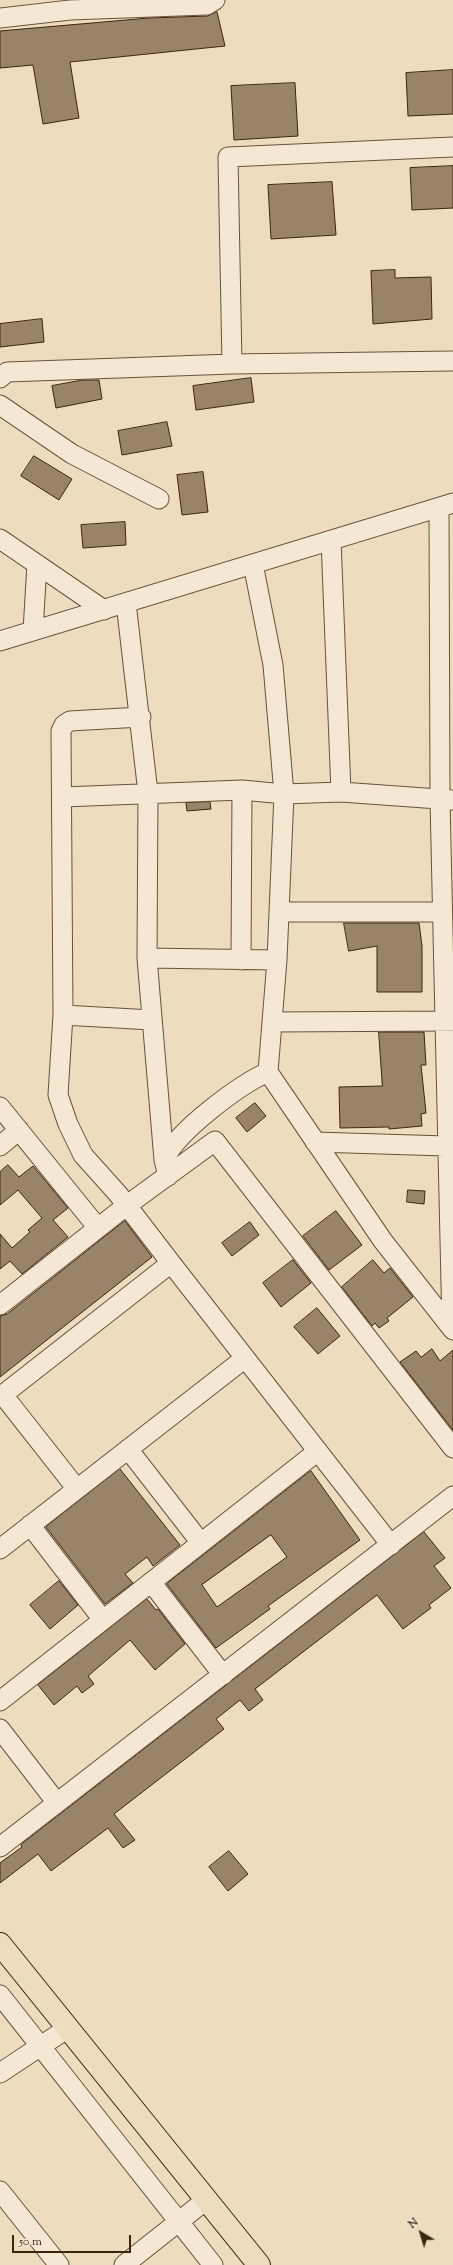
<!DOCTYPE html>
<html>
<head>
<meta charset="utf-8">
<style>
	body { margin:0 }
	#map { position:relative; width:453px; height:2265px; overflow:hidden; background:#eedcbe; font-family:"Sorts Mill Goudy",serif }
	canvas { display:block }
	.north { position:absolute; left:401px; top:2213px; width:40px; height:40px; -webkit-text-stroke:3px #f4e8d5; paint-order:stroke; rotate:322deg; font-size:11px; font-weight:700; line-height:16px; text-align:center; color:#3e240c }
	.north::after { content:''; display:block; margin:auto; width:14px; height:18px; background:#3e240c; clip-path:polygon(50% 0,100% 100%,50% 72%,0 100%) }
	.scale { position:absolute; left:12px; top:2235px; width:119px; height:18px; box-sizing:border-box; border:2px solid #3e240c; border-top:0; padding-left:5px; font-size:12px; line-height:14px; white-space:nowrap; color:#3e240c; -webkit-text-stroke:3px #f4e8d5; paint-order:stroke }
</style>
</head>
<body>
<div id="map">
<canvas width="453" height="2265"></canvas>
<div class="north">N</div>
<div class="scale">50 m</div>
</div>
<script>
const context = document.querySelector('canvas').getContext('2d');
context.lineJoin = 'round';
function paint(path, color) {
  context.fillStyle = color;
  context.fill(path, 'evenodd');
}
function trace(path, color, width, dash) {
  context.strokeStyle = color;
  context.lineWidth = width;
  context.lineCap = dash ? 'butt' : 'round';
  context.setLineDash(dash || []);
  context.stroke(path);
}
const building = new Path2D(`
	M217,12l8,34 -155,16 9,56 -36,6 -10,-59 -33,3v-37l149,-13 58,-2z
	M453,70v44l-45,2 -2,-43z
	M295,83l3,53 -64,4 -3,-54z
	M453,166v42l-41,2 -2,-42z
	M332,182l4,53 -65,4 -3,-54z
	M395,270v8l36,-1 1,42 -59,5 -2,-53z
	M42,319l2,23 -44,5v-23z
	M251,378l3,24 -58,8 -3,-24z
	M83,380h16l3,19 -46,9 -4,-22z
	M167,422l5,24 -50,9 -4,-24z
	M34,456l38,23 -13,21 -38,-24z
	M203,472l5,40 -26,3 -5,-40z
	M125,522l1,23 -43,3 -2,-23z
	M210,802l1,7 -24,2 -1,-8z
	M344,923h75l3,23v46h-45v-46l-28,5z
	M379,1032h45l2,33h-5l5,48 -5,1 1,12 -33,3v-2l-49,1 -1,-41 43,-1z
	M255,1103l11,13 -19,16 -11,-14z
	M8,1165l11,12 14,-11 35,42 -15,12 15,17 -46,37 -12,-13 -10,8v-35l12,14 18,-16 -2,-2 14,-12 -24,-28 -18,15v-33z
	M408,1190l17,1 -1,13 -17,-2z
	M336,1211l26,34 -33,25 -26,-34z
	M125,1221l27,36 -152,120v-61l7,-2z
	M250,1222l9,13 -27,21 -10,-13z
	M293,1260l18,23 -30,24 -18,-24z
	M373,1260l11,13 6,-5 23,29 -26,21 2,3 -10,7 -4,-5 -3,3 -30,-39z
	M317,1308l23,28 -22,18 -24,-27z
	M432,1349l8,12 13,-11v80l-53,-68 16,-11 5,6z
	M120,1469l60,76 -27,21 -6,-9 -22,17 8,9 -28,21 -59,-77z
	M311,1471l49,69 -92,66 2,3 -54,39 -49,-64zM271,1535l16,22 -70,50 -15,-22z
	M424,1532l21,26 -11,8 17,22 -22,17 2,3 -28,21 -26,-34 -122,94 8,11 -14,11 -9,-11 -24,19 8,10 -110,85 21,26 -12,8 -15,-20 -57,43 -13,-17 -38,29v-20l22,-16 -1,-2z
	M59,1581l19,24 -28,24 -20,-24z
	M147,1599l9,11 2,-1 27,35 -30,26 -25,-30 -42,36 6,8 -12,9 -5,-7 -23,19 -16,-20z
	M229,1851l19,23 -20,17 -19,-24z`);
paint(building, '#9a8469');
trace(building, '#3e240c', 1);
const minor = new Path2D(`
	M0,18l70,-8 137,-5 8,-5
	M232,364l-4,-207 225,-10
	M0,378l7,-6 225,-8 221,-3
	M0,405l72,49 87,45
	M439,508l1,292 12,528
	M0,539l104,71
	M331,540l10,252
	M253,564l20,101 11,129 -7,166 -9,112 115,169 70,89
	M126,603l22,190 -1,165 17,202 4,16
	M33,631l4,-67
	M0,641l453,-138
	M141,717l-71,4 -6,4 -3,6 2,284 -5,80 10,29 15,31 35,39 53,69
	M63,797l179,-7 42,4 57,-2 112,8
	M279,912h163
	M147,958l130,2
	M241,960l1,-170
	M63,1015l89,5
	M273,1022l180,-1
	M0,1107l98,121
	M315,1142l131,4
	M0,1146l19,-16
	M164,1160c13,-29 75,-75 104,-88
	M0,1305l126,-99 89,-65 238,307
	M3,1395l74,94
	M0,1397l171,-134 220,282
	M128,1449l73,94
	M30,1525l73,95
	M0,1549l244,-190
	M151,1582l72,93
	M0,1701l318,-250
	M0,1729l57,74
	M0,1847l453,-351
	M0,1995l213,270
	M0,2073l68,-45
	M0,2191l59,74
	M124,2265l82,-65`);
const major = new Path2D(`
	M0,1944l259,321`);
trace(minor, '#6a5238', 21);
trace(major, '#3e240c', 24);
trace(minor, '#f4e8d5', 19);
trace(major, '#eedcbe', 22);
</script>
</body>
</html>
